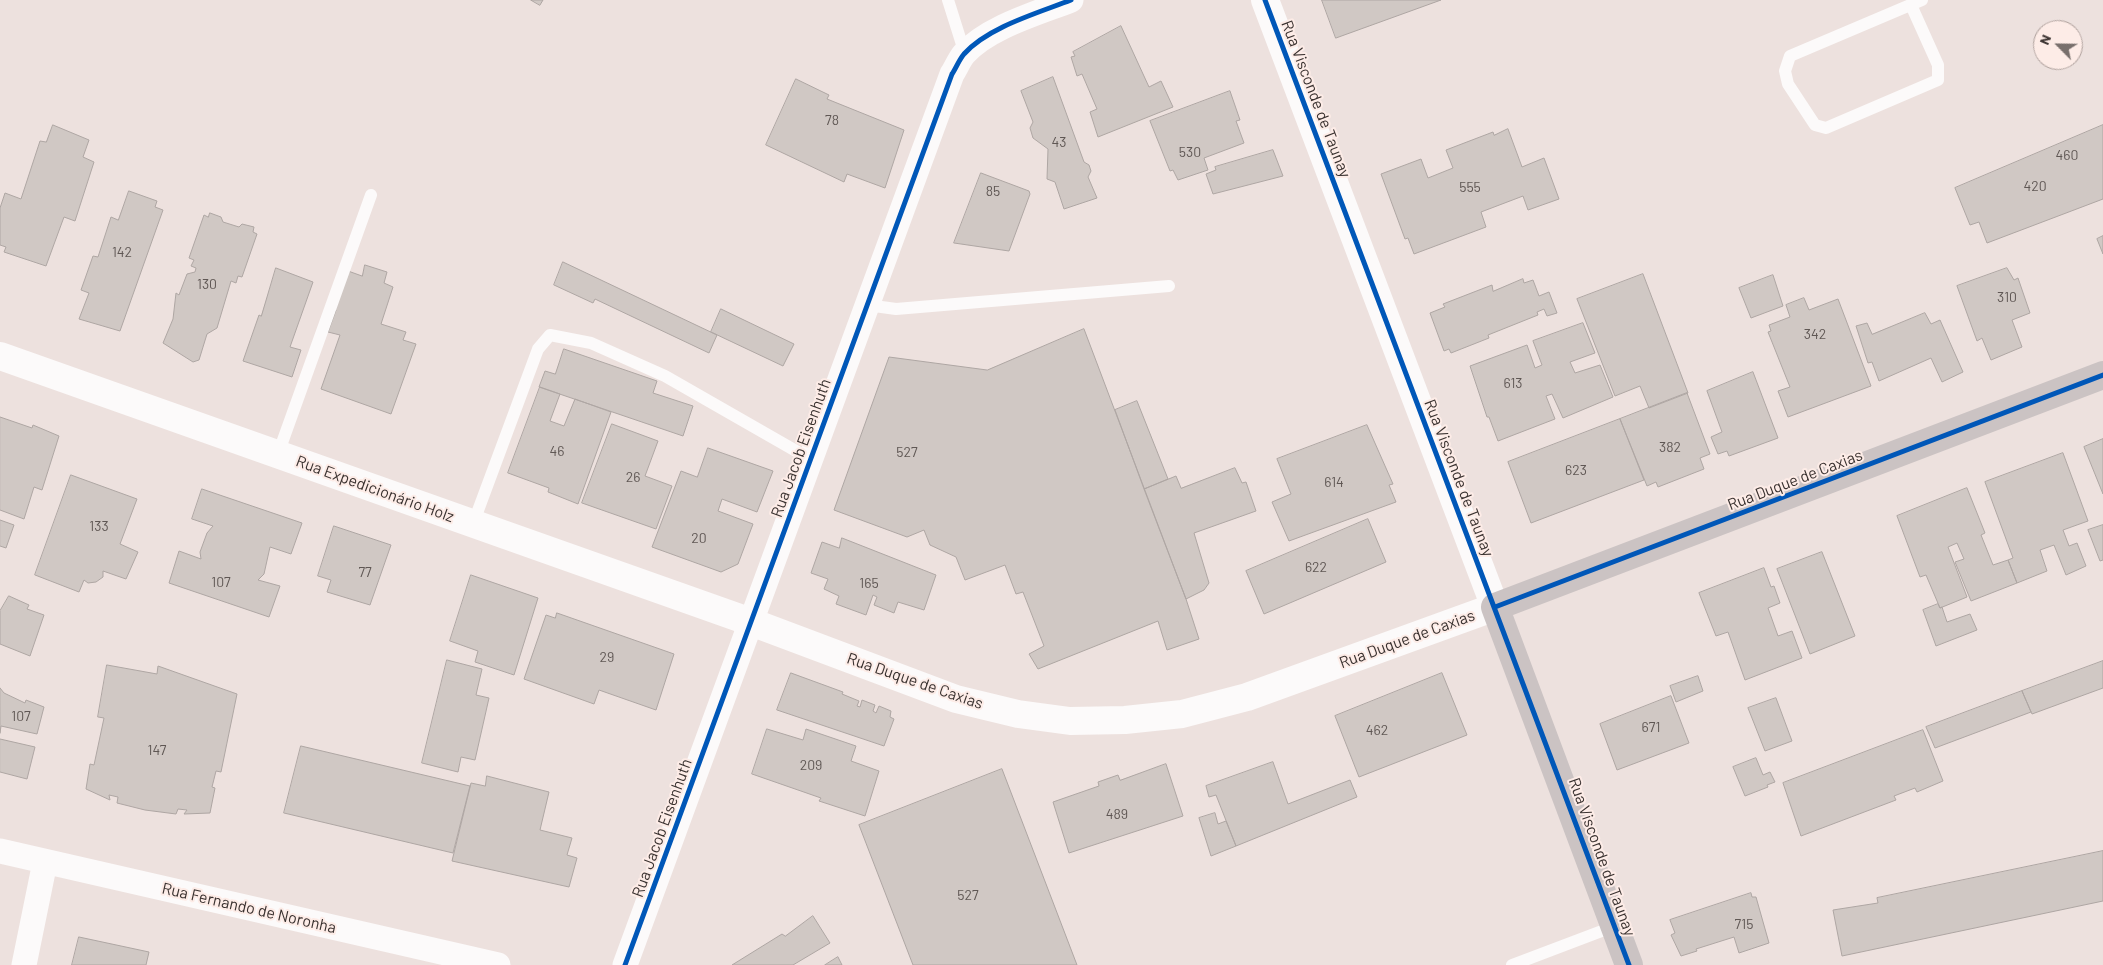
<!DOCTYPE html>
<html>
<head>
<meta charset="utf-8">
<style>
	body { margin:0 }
	#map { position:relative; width:2103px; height:965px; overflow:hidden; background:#ede1de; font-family:Barlow,sans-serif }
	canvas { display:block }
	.north { position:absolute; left:2033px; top:20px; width:50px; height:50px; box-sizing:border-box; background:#fdece7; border:1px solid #afa19d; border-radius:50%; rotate:293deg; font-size:14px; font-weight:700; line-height:20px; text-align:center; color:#39312f }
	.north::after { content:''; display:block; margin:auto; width:18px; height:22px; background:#786f6c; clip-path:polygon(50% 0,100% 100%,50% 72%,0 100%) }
</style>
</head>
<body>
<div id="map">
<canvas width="2103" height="965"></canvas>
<div class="north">N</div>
</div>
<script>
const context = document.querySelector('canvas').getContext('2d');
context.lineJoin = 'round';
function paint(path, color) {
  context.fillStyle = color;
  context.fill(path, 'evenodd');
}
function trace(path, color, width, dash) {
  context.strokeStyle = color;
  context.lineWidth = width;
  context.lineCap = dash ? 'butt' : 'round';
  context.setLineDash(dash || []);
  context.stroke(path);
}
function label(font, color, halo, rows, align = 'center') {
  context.font = font + ' Barlow,sans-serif';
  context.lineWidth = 4;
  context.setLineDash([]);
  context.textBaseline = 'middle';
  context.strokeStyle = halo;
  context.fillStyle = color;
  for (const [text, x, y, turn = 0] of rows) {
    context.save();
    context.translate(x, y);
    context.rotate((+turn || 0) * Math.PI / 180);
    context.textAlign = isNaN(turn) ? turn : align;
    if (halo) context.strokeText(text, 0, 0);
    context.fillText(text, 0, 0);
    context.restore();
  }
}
const building = new Path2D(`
	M531,0h12l-3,5z
	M1322,0h119l-105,38z
	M1121,26l28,61 12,-6 12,26 -75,30 -8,-25 7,-3 -15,-35 -5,2 -6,-19 4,-1 -2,-4z
	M1053,77l31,85 5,3 2,6 -3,6 9,21 -33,11 -9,-27 -8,-3 1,-30 -15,-11 -3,-10 3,-6 -12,-31z
	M796,79l33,16 -2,4 77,31 -19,58 -38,-14 -3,8 -78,-37z
	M1230,91l10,29 -4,1 8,22 -40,15 4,12 -30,10 -5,-10 -3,1 -20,-50z
	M53,125l36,15 -6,17 11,5 -19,59 -11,-4 -18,49 -42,-14 2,-5 -6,-2v-37l5,-15 16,6 19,-58 6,1z
	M2103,125v74l-116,44 -8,-21 -9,3 -15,-37z
	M1508,129l14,38 22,-9 15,41 -31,11 -5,-14 -42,16 5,15 -72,27 -6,-16 -3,1 -24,-65 40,-15 7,19 25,-10 -7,-18 47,-18 1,3z
	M1273,150l10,26 -70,18 -7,-20 10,-4 -1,-3z
	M981,173l48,18 1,3 -21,57 -55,-8z
	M129,191l28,10 -2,6 8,3 -43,121 -41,-12 10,-26 -8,-3 12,-34 5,1 13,-40 7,3z
	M210,213l11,4 2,5 16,5 3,-3 12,3 -1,5 4,2 -15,43 -4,-1 -2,7 -5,-2 -14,47 -10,6 -8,26 -6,2 -30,-19 10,-24 3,-26 3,2 8,-21 8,-2 1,-4 -5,-2 3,-6 -5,-2 15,-43 4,2z
	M2103,236v18l-6,-15z
	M563,262l154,73 -8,18 -114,-54 -2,4 -39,-18z
	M365,265l22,7 -3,11 9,4 -12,37 25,8 -3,8 13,4 -25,70 -70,-25 19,-54 -12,-3 8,-22h-2l14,-39 14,5z
	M276,268l37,14 -23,65 11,3 -9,27 -49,-16 16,-46 2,1z
	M2007,268l7,12 4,-2 12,35 -18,7 10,27 -31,13 -9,-22 -5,3 -20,-55z
	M1643,274l45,119 -39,15 -9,-22 -25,10 -38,-97z
	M1773,275l10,31 -32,12 -12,-30z
	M1523,279l1,4 9,-3 6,16 10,-4 8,21 -10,3 -3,-7 -7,3 1,3 -50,20 1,3 -38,15 -2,-4 -5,2 -14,-38 15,-6 -2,-3 49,-19 1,6z
	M1804,298l5,12 29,-11 33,87 -83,31 -10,-26 12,-4 -22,-55 3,-1 -2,-6 21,-8 -4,-12z
	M721,309l73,35 -11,22 -72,-34z
	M1925,313l6,11 9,-4 23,52 -21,10 -11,-24 -52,23 -7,-19 -4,1 -12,-37 11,-3 5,11z
	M1583,323l12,30 -25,9 5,11 25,-8 13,32 -50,21 -11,-24 -6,2 9,23 -57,22 -9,-24h-2l-17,-51 57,-21 8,23 7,-3 -9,-24z
	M1084,329l102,270 13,40 -32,11 -9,-29 -120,48 -9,-15 15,-8 -21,-54 -7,2 -11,-29 -40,15 -9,-23 -26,-12 -6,-15 -17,7 -73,-27 55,-153 98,13z
	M564,349l93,32 -4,12 40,13 -10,30 -144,-49 6,-16 10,3z
	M1753,372l25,66 -49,18 -2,-5 -9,3 -7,-17 11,-5 -15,-41z
	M540,387l20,7 -10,27 14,5 11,-27 36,13 -33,92 -30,-12 1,-4 -41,-15z
	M1687,393l23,61 -10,4 4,11 -46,18 -2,-5 -9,4 -27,-67z
	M1137,401l31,78 -24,10 -29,-79z
	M0,417l32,11 1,-3 26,11 -17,54 -8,-3 -10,32 -24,-9z
	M1620,419l24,61 -113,43 -23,-61z
	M612,424l46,17 -13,35 27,10 -16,43 -74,-26z
	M1367,425l26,59 -4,1 7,17 -107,39 -17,-39 19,-8 -14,-35z
	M2103,439v55l-19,-47z
	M708,448l65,23 -16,41 -35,-13 -4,12 35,13 -15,40 -17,8 -69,-25 29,-76 16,6z
	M2063,453l25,68 -25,9 6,16 8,-3 9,23 -20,9 -12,-30 -14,5 7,21 -30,12 -9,-23 5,-2 -28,-76z
	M1235,468l7,15 4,-1 10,29 -62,22 15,50 -5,7 -18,9 -42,-110 32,-13 5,12z
	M71,475l66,24 -17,45 18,8 -12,27 -23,-8v6l-7,5 -8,1 -4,-3 -5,12 -44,-17z
	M1967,488l18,45 -4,2 12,30 15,-5 9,23 -46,18 -16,-39 9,-3 -7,-16 -9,4 19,50 -27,11 -14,-33 -6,2 -23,-61z
	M202,489l100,34 -11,31 -21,-7 -6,27 -6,6 22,6 -11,31 -100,-34 10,-32 22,8 -1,-7 7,-19 6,-7 -21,-7z
	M1368,519l18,43 -122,52 -18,-43z
	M0,520l14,5 -8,23 -6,-2z
	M2103,525v35l-3,1 -12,-31z
	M334,526l57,19 -21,60 -43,-13 4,-12 -13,-4z
	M842,538l94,37 -12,35 -26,-8 -4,11 -20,-8 3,-8 -4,-2 -7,20 -30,-11 3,-8 -15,-7 4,-10 -17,-6 11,-31 17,6z
	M1822,552l33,84 -45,18 -33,-85z
	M1764,568l7,19 3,-1 6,17 -12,5 10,28 14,-5 10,27 -57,22 -17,-48 -12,4 -17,-43z
	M471,575l67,23 -24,77 -39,-13 3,-11 -28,-10z
	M9,596l20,9 -2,4 17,6 -14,41 -30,-12v-33z
	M1938,604l2,4 2,-1 5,15 23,-8 7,16 -41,16 -13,-36z
	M557,613l117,41 -18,56 -57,-20 -5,14 -70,-25 22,-64 9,3z
	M447,660l35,9 -6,26 13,3 -14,62 -14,-3 -3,15 -36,-9z
	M2103,661v27l-71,26 -10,-23z
	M107,665l50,9 1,-8 79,28 -16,78 -5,-1 -4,16 3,1 -5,25 -26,1 3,-4 -9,-1 -2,5 -31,-4 -28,-7 1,-6 -9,-2 1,5 -24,-11 4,-25 4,1 10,-47 -6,-1z
	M791,673l52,19 -1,2 17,7 -2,5 3,1 2,-7 13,5 -2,6 3,2 3,-7 12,5 -1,6 4,2 -10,27 -107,-36z
	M1442,673l25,62 -108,42 -24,-61z
	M1698,676l5,15 -27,11 -6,-16z
	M0,688l4,5 21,10 1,-3 18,7 -7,27 -36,-8 -1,7z
	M2022,691l9,21 -96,36 -9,-21z
	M1671,696l18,47 -72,27 -17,-46z
	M1776,698l16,43 -27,10 -17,-43z
	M767,729l36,11 3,-11 50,17 -5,15 28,10 -14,45 -46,-15 2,-3 -69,-24z
	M1923,730l20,51 -26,11 -2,-4 -21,8 2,4 -95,36 -18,-53z
	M0,739l35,8 -8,32 -27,-7z
	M301,746l169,40 -17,67 -169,-40z
	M1756,758l7,17 7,-3 5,10 -8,3 1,2 -23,9 -12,-29z
	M1273,762l15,42 62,-24 7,17 -121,49 -20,-51 -7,2 -3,-11z
	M1166,764l17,52 -114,37 -16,-51 46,-16 -1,-4 20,-7 2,5z
	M1002,769l75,196h-164l-54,-140z
	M487,776l62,16 -9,38 32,8 -5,17 10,3 -8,29 -117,-26 19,-78 14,3z
	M1215,813l3,11 8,-3 10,25 -25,10 -12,-38z
	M2103,851v50l-261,55 -9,-46 45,-7 -1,-5z
	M1751,893l1,4h4l13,46 -30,10 -5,-16 -38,12 1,2 -16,5 -10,-21 4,-2 -5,-13z
	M813,916l17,27 -37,22h-61l50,-31 3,2z
	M79,937l70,15 -3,13h-74z
	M838,957l4,8h-17z`);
paint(building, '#d0c8c4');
trace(building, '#aea6a3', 1);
trace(new Path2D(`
	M948,0l17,54
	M1911,5l27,60v15l-112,48 -11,-3 -27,-41 -3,-13 5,-15 132,-56
	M867,305l29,4 273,-23
	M278,454l93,-259
	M473,524l65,-175 12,-14 41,8 74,33 145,83
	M1512,965l103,-39`), '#fcfafa', 12);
trace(new Path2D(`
	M0,851l498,114
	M24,965l21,-103
	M625,965l327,-891c4,-6 7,-14 12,-20 24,-27 74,-41 107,-54`), '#fcfafa', 25);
trace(new Path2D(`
	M0,356l751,266 205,77 62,15 52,7 55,-1 57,-6 65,-17 248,-90 -230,-607`), '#fcfafa', 28);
trace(new Path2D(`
	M1629,965l-134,-358 608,-232`), '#cbc3c3', 28);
trace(new Path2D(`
	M1265,0l364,965
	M1495,607l608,-232
	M625,965l327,-891c4,-6 7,-14 12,-20 24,-27 74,-41 107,-54`), '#0057b8', 5);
label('14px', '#5f5754', null, [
	["78",832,120],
	["43",1059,142],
	["530",1190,152],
	["460",2067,155],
	["420",2035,186],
	["555",1470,187],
	["85",993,191],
	["142",122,252],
	["130",207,284],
	["310",2007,297],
	["342",1815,334],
	["613",1513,383],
	["382",1670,447],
	["46",557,451],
	["527",907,452],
	["623",1576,470],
	["26",633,477],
	["614",1334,482],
	["133",99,526],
	["20",699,538],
	["622",1316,567],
	["77",365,572],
	["107",221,582],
	["165",869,583],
	["29",607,657],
	["107",21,716],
	["671",1651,727],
	["462",1377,730],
	["147",157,750],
	["209",811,765],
	["489",1117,814],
	["527",968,895],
	["715",1744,924]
]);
label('16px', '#39312f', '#fdece7', [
	["Rua Visconde de Taunay",1316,99,69],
	["Rua Jacob Eisenhuth",801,448,-70],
	["Rua Visconde de Taunay",1459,478,69],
	["Rua Duque de Caxias",1795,480,-21],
	["Rua Expedicionário Holz",375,489,20],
	["Rua Duque de Caxias",1407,639,-20],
	["Rua Duque de Caxias",915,681,19],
	["Rua Jacob Eisenhuth",662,828,-70],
	["Rua Visconde de Taunay",1602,857,70],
	["Rua Fernando de Noronha",249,908,13]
]);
</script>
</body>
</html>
